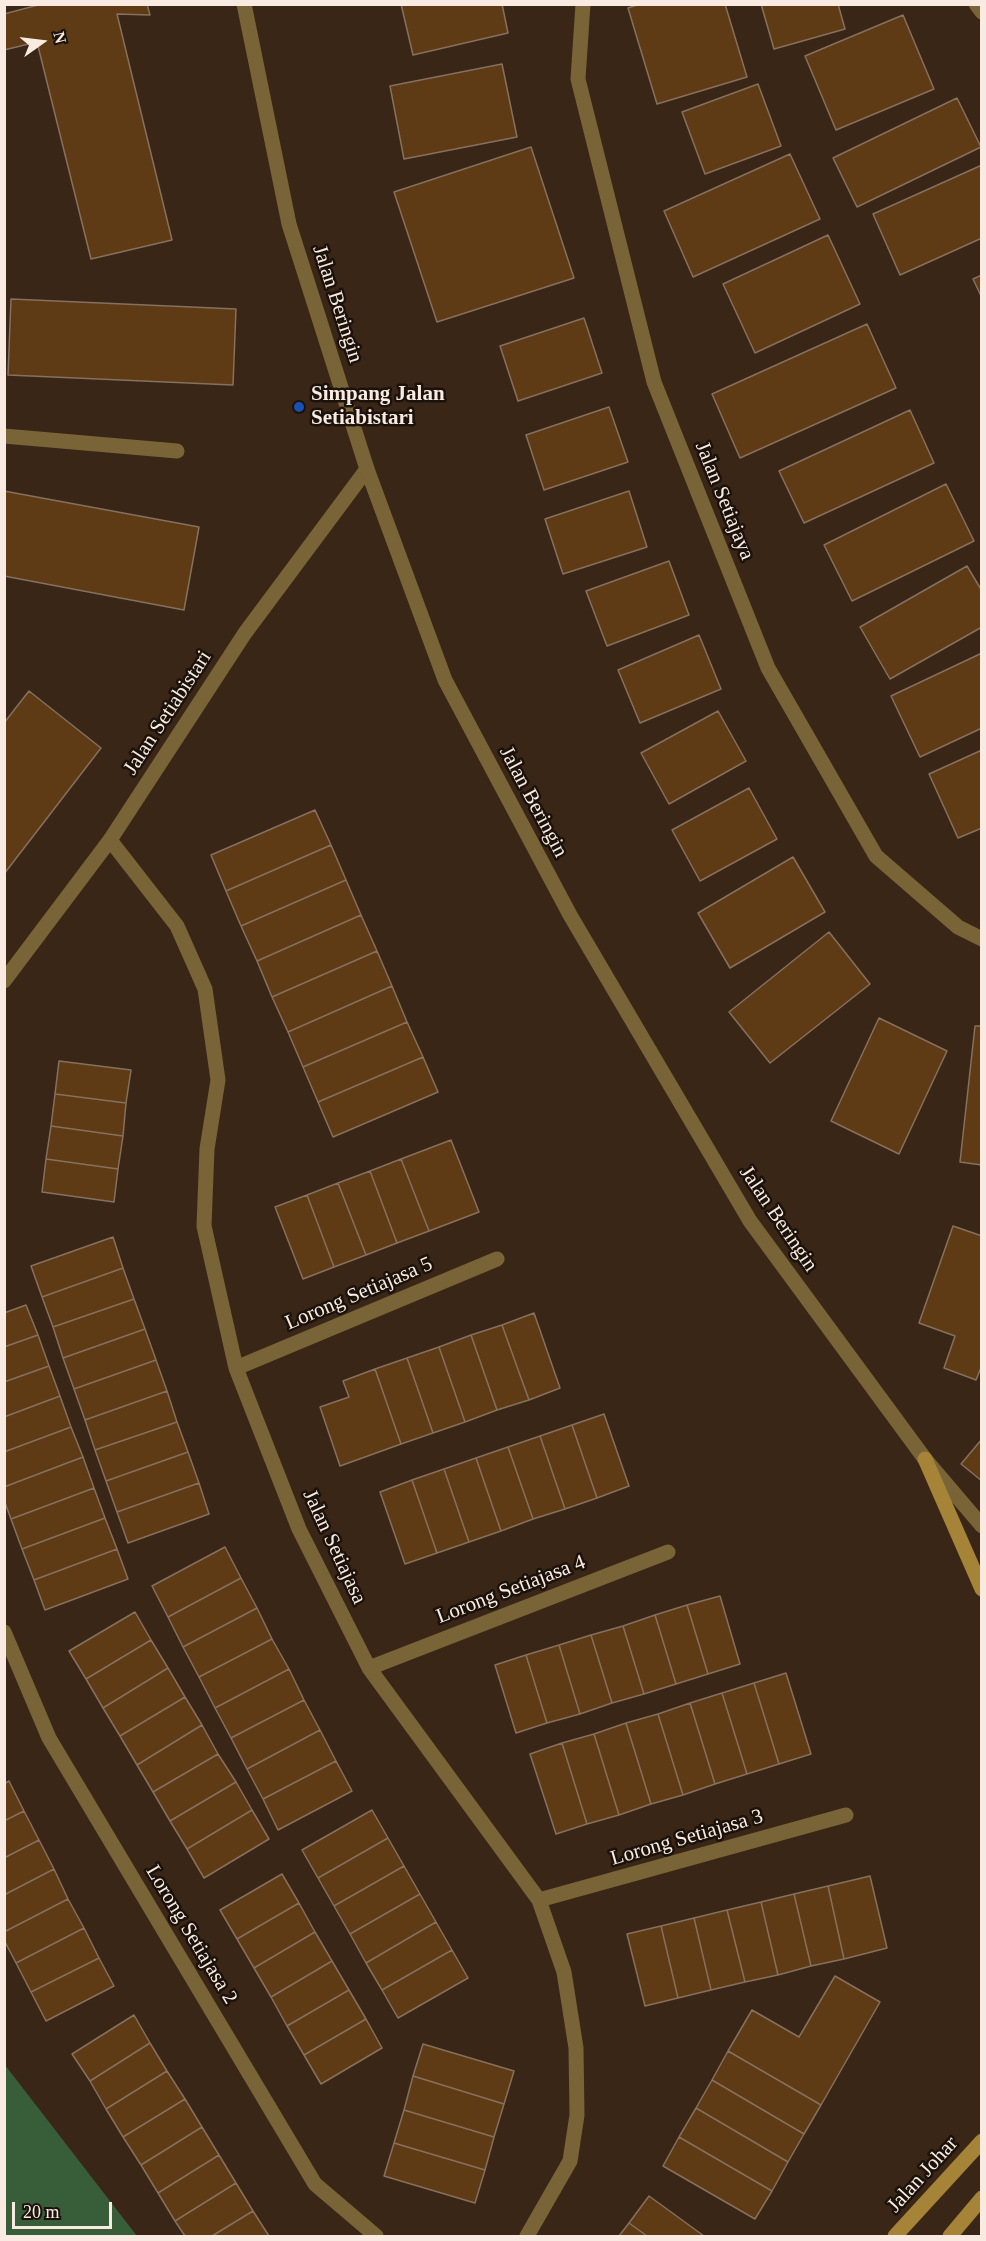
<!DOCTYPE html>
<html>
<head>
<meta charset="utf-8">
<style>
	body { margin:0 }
	#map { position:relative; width:986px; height:2241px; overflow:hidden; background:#3a2617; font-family:Georgia,serif }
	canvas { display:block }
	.frame { position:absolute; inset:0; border:6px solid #f9ebe2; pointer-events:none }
	.north { position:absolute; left:12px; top:12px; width:60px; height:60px; -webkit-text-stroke:4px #1b120b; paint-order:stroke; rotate:76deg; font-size:16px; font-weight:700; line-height:24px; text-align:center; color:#f9ebe2 }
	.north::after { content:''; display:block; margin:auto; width:21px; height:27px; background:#f9ebe2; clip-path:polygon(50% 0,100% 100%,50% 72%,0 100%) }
	.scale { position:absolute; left:12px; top:2202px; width:100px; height:27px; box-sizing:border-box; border:3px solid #f9ebe2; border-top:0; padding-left:8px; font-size:18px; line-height:21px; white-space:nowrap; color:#f9ebe2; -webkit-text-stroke:4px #1b120b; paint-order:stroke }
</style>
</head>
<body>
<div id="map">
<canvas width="986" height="2241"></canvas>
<div class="frame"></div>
<div class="north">N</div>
<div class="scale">20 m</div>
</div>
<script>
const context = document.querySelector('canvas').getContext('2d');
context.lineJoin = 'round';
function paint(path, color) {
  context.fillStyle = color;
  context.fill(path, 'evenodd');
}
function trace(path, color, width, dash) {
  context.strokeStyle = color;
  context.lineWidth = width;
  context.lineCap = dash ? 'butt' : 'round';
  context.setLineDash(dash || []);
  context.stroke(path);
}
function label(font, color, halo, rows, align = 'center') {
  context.font = font + ' Georgia,serif';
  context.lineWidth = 5;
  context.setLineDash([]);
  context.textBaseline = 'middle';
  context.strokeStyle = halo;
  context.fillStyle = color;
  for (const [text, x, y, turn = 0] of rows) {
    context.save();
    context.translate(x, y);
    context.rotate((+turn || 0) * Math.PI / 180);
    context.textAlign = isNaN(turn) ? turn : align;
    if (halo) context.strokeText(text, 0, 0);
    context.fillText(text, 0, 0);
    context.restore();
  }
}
paint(new Path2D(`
	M5,2065l132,171h-132z`), '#375d39');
const building = new Path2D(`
	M42,4h105l3,11 -33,-1 55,226 -81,19 -54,-217 -33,8v-36z
	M401,4h101l6,29 -95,22z
	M640,4h85l22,73 -90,27 -29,-96z
	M761,4h77l7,25 -71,20z
	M903,15l31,74 -98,41 -31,-74z
	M502,64l15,73 -113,22 -14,-73z
	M758,84l23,62 -76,28 -23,-62z
	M957,98l24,49 -124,60 -24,-49z
	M531,147l43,131 -137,44 -43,-130z
	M790,154l30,65 -127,58 -29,-66z
	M982,165v73l-82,37 -27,-61z
	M828,235l32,69 -105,49 -32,-69z
	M982,275v23l-9,-19z
	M11,299l225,10 -3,76 -225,-10z
	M584,318l18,55 -84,28 -18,-55z
	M867,324l29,64 -156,70 -28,-64z
	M609,407l19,55 -84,28 -18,-55z
	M910,410l24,53 -130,60 -25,-52z
	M946,484l28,57 -122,60 -28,-56z
	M4,491l195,36 -15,83 -180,-34z
	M629,491l18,56 -84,27 -18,-55z
	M669,561l20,54 -82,31 -21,-55z
	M967,566l15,25v36l-92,52 -30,-52z
	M699,635l22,54 -81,34 -22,-53z
	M982,653v75l-62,29 -29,-61z
	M29,691l72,57 -97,126v-151z
	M718,711l28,50 -77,43 -28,-51z
	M982,750v78l-24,10 -29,-64z
	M749,788l28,51 -77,42 -28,-51z
	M315,810l16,35 -105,46 -15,-36z
	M331,845l15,35 -105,46 -15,-35z
	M793,857l32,55 -95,56 -32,-55z
	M346,880l15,35 -104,46 -16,-35z
	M361,915l16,36 -105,46 -15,-36z
	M829,932l41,52 -100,79 -41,-51z
	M377,951l15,35 -104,46 -16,-35z
	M392,986l15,36 -104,45 -15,-35z
	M879,1018l68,33 -48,103 -68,-33z
	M407,1022l16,35 -105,45 -15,-35z
	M975,1026h7v139l-22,-3z
	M423,1057l15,35 -105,45 -15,-35z
	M59,1061l72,9 -5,33 -71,-9z
	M55,1094l71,9 -3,33 -72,-10z
	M51,1126l72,10 -5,33 -72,-10z
	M451,1140l28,72 -50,19 -28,-72z
	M46,1159l72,10 -4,33 -72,-10z
	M401,1159l28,72 -32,12 -27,-72z
	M370,1171l27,72 -31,12 -28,-72z
	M338,1183l28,72 -32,12 -27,-72z
	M307,1195l27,72 -31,12 -28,-72z
	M953,1226l29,10v129l-6,15 -32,-12 11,-32 -36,-13z
	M113,1237l10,31 -81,29 -11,-31z
	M123,1268l11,31 -81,28 -11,-30z
	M134,1299l11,30 -82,29 -10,-31z
	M26,1305l12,30 -34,12v-34z
	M534,1313l26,75 -31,12 -27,-75z
	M502,1325l27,75 -32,10 -26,-75z
	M145,1329l11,31 -82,29 -11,-31z
	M38,1335l11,31 -45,16v-35z
	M471,1335l26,75 -32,12 -26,-75z
	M439,1347l26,75 -32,11 -26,-75z
	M407,1358l26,75 -32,11 -26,-75z
	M156,1360l11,31 -82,29 -11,-31z
	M49,1366l11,30 -56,21v-35z
	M375,1369l26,75 -61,22 -20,-59 29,-10 -6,-16z
	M167,1391l10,31 -82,28 -10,-30z
	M60,1396l11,31 -67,25v-35z
	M604,1414l25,72 -32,12 -25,-73z
	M177,1422l11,30 -82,29 -11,-31z
	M572,1425l25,73 -32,11 -25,-73z
	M71,1427l12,30 -79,30v-35z
	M540,1436l25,73 -32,10 -25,-72z
	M982,1439v42l-21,-17z
	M508,1447l25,72 -32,12 -25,-73z
	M188,1452l11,31 -82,29 -11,-31z
	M83,1457l11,31 -83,31 -7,-19v-13z
	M476,1458l25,73 -32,11 -25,-73z
	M444,1469l25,73 -32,11 -25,-73z
	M412,1480l25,73 -32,11 -25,-72z
	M199,1483l10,31 -81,29 -11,-31z
	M94,1488l11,30 -83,31 -11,-30z
	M105,1518l12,31 -83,31 -12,-31z
	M225,1547l16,31 -73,39 -16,-31z
	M117,1549l11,30 -83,31 -11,-30z
	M241,1578l16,30 -74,39 -15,-30z
	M720,1596l20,68 -32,10 -21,-69z
	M687,1605l21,69 -32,10 -21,-69z
	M257,1608l15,31 -73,38 -16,-30z
	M135,1612l16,28 -65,39 -17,-28z
	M655,1615l21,69 -32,10 -21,-68z
	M623,1626l21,68 -32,9 -21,-68z
	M591,1635l21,68 -32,11 -21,-69z
	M272,1639l17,30 -74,39 -16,-31z
	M151,1640l17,28 -65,40 -17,-29z
	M559,1645l21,69 -33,9 -21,-68z
	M526,1655l21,68 -31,10 -21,-68z
	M168,1668l17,29 -65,39 -17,-28z
	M289,1669l15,31 -73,38 -16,-30z
	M786,1673l25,81 -32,10 -25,-81z
	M754,1683l25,81 -32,10 -25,-81z
	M722,1693l25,81 -32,10 -25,-81z
	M185,1697l17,28 -65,40 -17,-29z
	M304,1700l16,30 -73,39 -16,-31z
	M690,1703l25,81 -32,11 -25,-81z
	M658,1714l25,81 -32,9 -25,-81z
	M626,1723l25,81 -32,11 -25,-81z
	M202,1725l16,29 -65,38 -16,-27z
	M320,1730l16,31 -73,38 -16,-30z
	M594,1734l25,81 -32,9 -25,-81z
	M562,1743l25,81 -31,10 -26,-80z
	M218,1754l18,28 -66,39 -17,-29z
	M336,1761l16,30 -74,39 -15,-31z
	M9,1781l15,30 -20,10v-37z
	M236,1782l16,28 -65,39 -17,-28z
	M252,1810l17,29 -65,39 -17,-29z
	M372,1810l16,28 -70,40 -16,-28z
	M24,1811l15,29 -35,18v-37z
	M388,1838l16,28 -70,40 -16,-28z
	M39,1840l15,29 -50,26v-37z
	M404,1866l16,28 -70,40 -16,-28z
	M54,1869l14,30 -64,33v-37z
	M282,1874l17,29 -62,36 -17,-29z
	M870,1876l17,72 -43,11 -16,-73z
	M828,1886l16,73 -33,7 -17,-72z
	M420,1894l16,28 -70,41 -16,-29z
	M794,1894l17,72 -33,9 -17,-73z
	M68,1899l16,29 -68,35 -12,-23v-8z
	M761,1902l17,73 -33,7 -18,-72z
	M299,1903l16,29 -61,36 -17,-29z
	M727,1910l18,72 -34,8 -17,-72z
	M694,1918l17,72 -33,8 -17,-72z
	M436,1922l16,28 -70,40 -16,-27z
	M661,1926l17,72 -33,8 -18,-72z
	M84,1928l15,30 -68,34 -15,-29z
	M315,1932l17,29 -61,36 -17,-29z
	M452,1950l16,28 -70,40 -16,-28z
	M99,1958l15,28 -68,35 -15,-29z
	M332,1961l17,29 -62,36 -16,-29z
	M835,1976l45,26 -59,103 -93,-54 24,-41 47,27z
	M349,1990l17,29 -62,36 -17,-29z
	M134,2015l16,28 -60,38 -18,-27z
	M366,2019l16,29 -61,36 -17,-29z
	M150,2043l17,28 -61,38 -16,-28z
	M423,2044l91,27 -10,33 -91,-28z
	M728,2051l93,54 -17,29 -92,-54z
	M167,2071l18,28 -62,38 -17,-28z
	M413,2076l91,28 -10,33 -90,-27z
	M712,2080l92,54 -16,28 -92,-54z
	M185,2099l17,28 -61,38 -18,-28z
	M696,2108l92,54 -16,29 -93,-54z
	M404,2110l90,27 -9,33 -91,-27z
	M202,2127l17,28 -61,38 -17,-28z
	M679,2137l93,54 -17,28 -92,-53z
	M394,2143l91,27 -10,33 -91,-27z
	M219,2155l17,28 -61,38 -17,-28z
	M236,2183l17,28 -41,25h-27l-10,-15z
	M649,2196l55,40h-57l-18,-13z
	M253,2211l16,25h-57z
	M629,2223l18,13h-28z`);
paint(building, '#5e3a15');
trace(building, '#86715e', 1.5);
trace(new Path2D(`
	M583,4l-5,75 76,303 114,286 108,188 82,71 24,12
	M976,4l6,8
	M4,436l173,15
	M110,840l67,86 28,63 13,91 -11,69 -3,77 32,142 63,161 70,139 170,232 25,72 12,76 1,67 -7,46 -43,75
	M4,981l106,-141 135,-207 122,-164
	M236,1368l261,-109
	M4,1632l45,106 266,446 61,52
	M369,1668l299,-116
	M539,1900l307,-85`), '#796437', 15);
trace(new Path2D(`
	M244,4l45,220 78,245 78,211 125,235 180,306 175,238 57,67`), '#796437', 15);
trace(new Path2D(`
	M925,1459l57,130
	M895,2236l87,-95
	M950,2236l32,-38`), '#a58337', 15);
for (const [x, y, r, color] of [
	[299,407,6,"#1a4fb4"]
]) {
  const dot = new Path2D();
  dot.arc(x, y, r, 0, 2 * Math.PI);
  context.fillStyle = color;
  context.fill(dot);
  trace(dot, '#1b120b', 2);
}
label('21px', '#f9ebe2', '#1b120b', [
	["Jalan Beringin",337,304,72],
	["Jalan Setiajaya",724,501,68],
	["Jalan Setiabistari",168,713,-57],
	["Jalan Beringin",533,802,62],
	["Jalan Beringin",778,1219,56],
	["Lorong Setiajasa 5",359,1294,-23],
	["Jalan Setiajasa",334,1547,65],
	["Lorong Setiajasa 4",511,1590,-21],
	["Lorong Setiajasa 3",687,1838,-16],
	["Lorong Setiajasa 2",191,1935,59],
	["Jalan Johar",923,2175,-48]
]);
label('bold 21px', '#f9ebe2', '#1b120b', [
	["Simpang Jalan",311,395],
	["Setiabistari",311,419]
], 'left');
</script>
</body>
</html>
